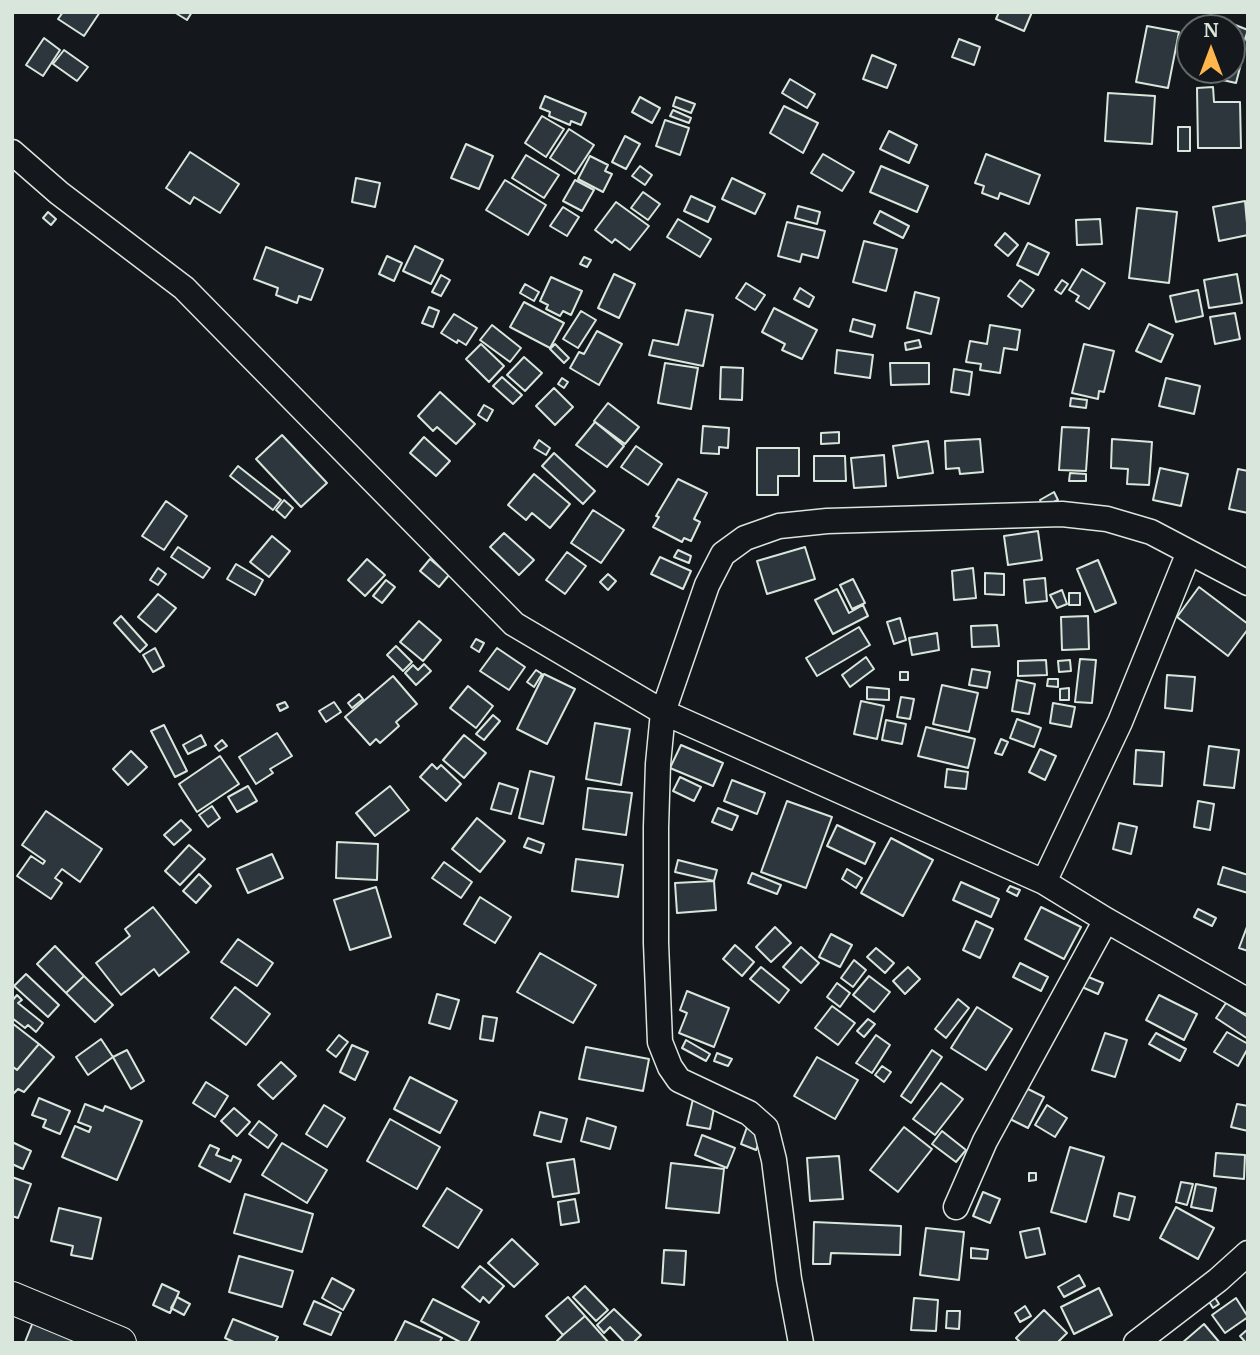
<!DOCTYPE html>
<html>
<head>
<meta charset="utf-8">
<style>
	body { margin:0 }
	#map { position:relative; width:1260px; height:1355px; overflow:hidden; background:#14181c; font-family:Merriweather,serif }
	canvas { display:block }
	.frame { position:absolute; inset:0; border:14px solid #d8e6dc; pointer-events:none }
	.north { position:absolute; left:1176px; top:14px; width:70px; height:70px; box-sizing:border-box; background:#14181c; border:2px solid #626a69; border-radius:50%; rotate:0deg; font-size:19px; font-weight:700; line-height:28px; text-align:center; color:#d8e6dc }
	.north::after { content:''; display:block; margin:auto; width:24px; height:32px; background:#ffb74d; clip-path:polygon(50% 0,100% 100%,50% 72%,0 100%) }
</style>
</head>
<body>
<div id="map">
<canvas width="1260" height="1355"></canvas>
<div class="frame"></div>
<div class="north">N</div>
</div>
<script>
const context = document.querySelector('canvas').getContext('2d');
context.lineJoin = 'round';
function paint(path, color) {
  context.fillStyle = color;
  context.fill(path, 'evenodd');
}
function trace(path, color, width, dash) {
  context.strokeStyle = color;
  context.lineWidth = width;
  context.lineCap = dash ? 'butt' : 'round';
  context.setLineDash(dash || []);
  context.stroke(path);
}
const building = new Path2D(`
	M63,12h37l-16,24 -26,-17z
	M174,12h18l-5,8z
	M999,12h33l-8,19 -28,-12z
	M1210,15l38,15 -5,15 -11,-5v-12h-27z
	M1147,26l32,6 -11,56 -32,-6z
	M44,38l16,12 -17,26 -17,-11z
	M959,39l21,8 -6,18 -22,-8z
	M1232,49l12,3 -8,31 -18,-4 3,-9h11z
	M64,50l24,17 -11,14 -24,-17z
	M872,55l24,10 -9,23 -24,-9z
	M790,79l25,15 -8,14 -25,-15z
	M1213,87l1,15h26l1,46h-43l-1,-60z
	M1108,93l47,3 -3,48 -47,-3z
	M545,96l41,17 -5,12 -10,-4 -1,4 -21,-9 1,-4 -10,-4z
	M640,97l20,11 -8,15 -20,-11z
	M676,97l19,7 -4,9 -18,-7z
	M784,106l34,17 -15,30 -33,-20z
	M673,110l18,8 -2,5 -19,-7z
	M542,116l22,13 -18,28 -21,-14z
	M665,120l24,8 -9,27 -24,-9z
	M1178,127h12v24h-12z
	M569,129l25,16 -19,29 -25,-16z
	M889,131l28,14 -8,18 -29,-14z
	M625,136l15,8 -14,25 -14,-7z
	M466,144l27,12 -14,33 -28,-11z
	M190,152l49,32 -19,29 -26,-16 -4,7 -24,-16z
	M823,154l31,18 -12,19 -31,-18z
	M986,154l54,21 -11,29 -29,-11 -2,6 -16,-6 2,-7 -9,-3z
	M526,155l33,20 -15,23 -32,-20z
	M590,156l18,9 -3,6 7,3 -9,18 -25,-13z
	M640,166l12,9 -7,10 -13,-9z
	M881,166l47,20 -11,26 -47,-20z
	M356,178l24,5 -5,24 -23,-5z
	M732,178l33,16 -10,20 -33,-15z
	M505,180l41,25 -18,30 -42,-25z
	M575,180l19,10 -12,21 -19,-10z
	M643,192l17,12 -12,16 -17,-12z
	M691,196l24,11 -7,15 -24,-11z
	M1245,201l3,34 -29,6 -6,-34z
	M616,202l33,24 -19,24 -15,-11 -3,4 -17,-13z
	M798,206l22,6 -3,12 -22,-6z
	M563,207l16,10 -12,19 -17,-10z
	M1137,208l40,4 -8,71 -40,-5z
	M880,211l29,15 -6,12 -29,-15z
	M48,212l8,7 -5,6 -8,-7z
	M678,219l33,20 -11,18 -33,-20z
	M1100,219l2,25 -25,1 -1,-25z
	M787,222l38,9 -7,27 -16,-4 -2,8 -22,-6z
	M1005,233l13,12 -10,11 -13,-11z
	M864,241l33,8 -11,42 -33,-9z
	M1028,243l21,10 -11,22 -21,-10z
	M415,246l28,14 -12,24 -28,-13z
	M266,247l57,22 -12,31 -12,-4 -2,7 -21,-8 2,-7 -24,-9z
	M387,256l15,7 -8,18 -15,-7z
	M584,257l7,3 -4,7 -7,-3z
	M1082,269l23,14 -16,26 -13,-8 3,-5 -10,-6z
	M614,274l21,10 -16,34 -21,-10z
	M1237,274l5,29 -33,5 -5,-28z
	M441,275l9,5 -9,16 -9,-4z
	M551,277l31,14 -11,24 -8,-4 -3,5 -14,-7 2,-4 -8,-4z
	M1020,280l14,10 -12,17 -14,-11z
	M1062,280l6,4 -7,10 -6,-4z
	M746,283l19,12 -10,15 -19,-12z
	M525,284l14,8 -5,9 -14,-8z
	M800,288l14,9 -5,10 -15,-8z
	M1198,290l5,26 -27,6 -6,-26z
	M915,292l24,6 -8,36 -24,-6z
	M524,302l40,21 -14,25 -40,-21z
	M429,307l10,4 -6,16 -11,-4z
	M774,308l43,22 -15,29 -20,-9 3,-6 -23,-12z
	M686,310l27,5 -10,51 -54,-11 4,-15 25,5z
	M581,311l15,9 -18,28 -15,-9z
	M1235,313l5,26 -25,5 -5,-27z
	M454,314l23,14 -11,17 -8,-5 -1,3 -16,-10z
	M853,319l22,6 -3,12 -22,-6z
	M1149,324l24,11 -12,27 -25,-11z
	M492,325l29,23 -11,14 -30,-22z
	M990,325l30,5 -3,20 -13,-2 -4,25 -20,-3 1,-6 -15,-2 4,-21 17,3z
	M597,331l25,13 -23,41 -29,-17 9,-16 5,2z
	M919,340l2,7 -15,3 -1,-7z
	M481,344l23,22 -15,16 -23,-23z
	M555,344l14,14 -5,5 -14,-14z
	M1084,344l30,7 -10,41 -5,-1 -1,8 -26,-6z
	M837,350l36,5 -3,23 -35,-5z
	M524,357l18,16 -17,18 -18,-16z
	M665,363l33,5 -7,41 -33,-6z
	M890,363h39v21l-38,1z
	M721,367l22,1 -1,32 -22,-1z
	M954,369l18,3 -3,23 -18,-3z
	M502,377l20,18 -9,9 -20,-18z
	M562,378l6,4 -4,6 -6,-4z
	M1166,378l34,8 -6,28 -35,-8z
	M554,388l19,19 -18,18 -19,-19z
	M440,392l35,32 -19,20 -19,-17 -4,4 -15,-15z
	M1071,398l16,2 -1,8 -16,-2z
	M608,403l31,24 -14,17 -31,-23z
	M484,405l9,5 -6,11 -9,-6z
	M595,422l29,24 -17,21 -31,-22z
	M703,426l26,2 -1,20 -9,-1v7l-18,-1z
	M1062,427l27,1 -3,43 -27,-1z
	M839,432v11l-18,1v-11z
	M282,435l45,48 -26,24 -45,-48z
	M424,437l26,24 -14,15 -26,-23z
	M980,439l3,33 -23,2 -1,-6 -13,1 -1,-28z
	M1112,439l40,3 -3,43 -22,-1 1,-15 -17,-1z
	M539,440l11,8 -4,7 -12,-7z
	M928,441l5,32 -35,5 -5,-32z
	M636,446l26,18 -14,21 -27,-18z
	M757,448h42v28h-21v19h-21z
	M554,453l41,38 -12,13 -41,-38z
	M884,455l2,31 -32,2 -3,-30z
	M814,456h31l1,25h-32z
	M238,466l43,34 -8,10 -43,-34z
	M1160,468l28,6 -7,32 -28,-6z
	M1238,469l10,2v42l-19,-4z
	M1070,473l16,1v7h-17z
	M534,474l36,30 -20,24 -18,-15 -6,7 -18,-15z
	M678,479l29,14 -13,26 6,3 -9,19 -7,-3 -2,4 -29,-15 6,-10 -3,-1z
	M1054,492l4,8 -15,7 -3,-7z
	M284,500l9,8 -8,10 -9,-8z
	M166,501l21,15 -23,34 -22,-14z
	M593,510l31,20 -23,33 -30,-20z
	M1038,531l4,29 -34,5 -4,-29z
	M504,533l30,27 -15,15 -29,-28z
	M272,536l18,15 -21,26 -19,-15z
	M178,547l32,21 -7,10 -32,-21z
	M805,547l10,32 -48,15 -10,-33z
	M678,550l13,6 -2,7 -15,-6z
	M567,552l19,14 -21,28 -19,-14z
	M660,557l31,14 -8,18 -32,-15z
	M367,559l18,16 -20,21 -17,-16z
	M430,559l19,16 -10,12 -19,-16z
	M1098,560l18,43 -21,9 -18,-43z
	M236,564l27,16 -8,15 -28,-16z
	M158,568l8,6 -8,11 -8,-5z
	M973,568l3,30 -22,2 -2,-29z
	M985,573l19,1v21l-19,-1z
	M608,574l8,7 -8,9 -8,-8z
	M1045,578l2,23 -21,2 -2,-23z
	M853,579l12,24 -13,6 -12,-24z
	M386,580l9,7 -13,16 -9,-7z
	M1199,587l49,37v5l-20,27 -51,-39z
	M837,589l12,24 14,-8 5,11 -35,18 -18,-34z
	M1062,590l5,14 -10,4 -7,-13z
	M1069,593h11v12h-11z
	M158,594l18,14 -20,24 -18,-15z
	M121,616l26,29 -7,7 -26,-29z
	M1088,616l1,33 -27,1 -1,-33z
	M900,618l6,22 -12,4 -7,-22z
	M419,621l22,19 -18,21 -23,-19z
	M997,625l2,21 -27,1 -1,-21z
	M859,627l11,18 -53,31 -11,-18z
	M937,633l2,17 -27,5 -3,-17z
	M476,639l8,4 -5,9 -8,-5z
	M396,646l16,16 -9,9 -16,-16z
	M155,648l9,18 -11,6 -10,-17z
	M497,648l28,19 -16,23 -29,-19z
	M866,657l8,12 -24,18 -8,-12z
	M1080,659l16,1 -4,43 -17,-1z
	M1046,660l1,15 -29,1v-15z
	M1070,660l1,11 -12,1 -1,-11z
	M424,664l7,7 -15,14 -11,-12 8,-8 5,5z
	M972,669l18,3 -3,16 -18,-3z
	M536,670l6,4 -8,13 -7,-5z
	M900,672h8v8h-8z
	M544,674l31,15 -28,55 -30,-15z
	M1167,675l28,2 -3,34 -27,-3z
	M393,676l24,28 -21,18 3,4 -19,17 -4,-4 -6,6 -25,-28z
	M1048,679h10v8l-11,-1z
	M1017,680l18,4 -6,30 -17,-3z
	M942,685l36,8 -9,39 -36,-8z
	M468,686l25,20 -17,22 -26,-20z
	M867,687l22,2v11l-22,-1z
	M1069,688v12h-9v-11z
	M359,694l4,5 -11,9 -4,-5z
	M901,697l13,2 -4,20 -13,-2z
	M861,701l23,5 -7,33 -23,-5z
	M285,702l3,5 -8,4 -3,-6z
	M334,702l7,10 -15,10 -7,-11z
	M1053,703l22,4 -4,20 -21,-4z
	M493,715l7,6 -16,19 -8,-6z
	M1017,719l24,9 -7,19 -24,-9z
	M886,720l20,4 -4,20 -20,-4z
	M595,723l35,6 -9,56 -35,-6z
	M164,725l23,46 -12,6 -24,-46z
	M926,727l49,12 -7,29 -50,-12z
	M277,733l15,23 -22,13 3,4 -17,11 -17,-27z
	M201,735l5,10 -18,9 -5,-9z
	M464,735l22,18 -22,25 -21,-18z
	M1001,739l7,3 -6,13 -7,-2z
	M222,740l5,6 -8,5 -4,-5z
	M681,745l42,18 -10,23 -43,-18z
	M1209,746l30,4 -5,38 -30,-3z
	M1040,749l16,7 -11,24 -16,-8z
	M1136,750l28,2 -2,34 -28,-2z
	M131,751l16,16 -19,18 -15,-16z
	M220,756l19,28 -42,28 -18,-28z
	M432,764l5,5 4,-4 20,19 -15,17 -26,-24z
	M947,769l21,3 -2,17 -21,-2z
	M530,771l24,6 -11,47 -24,-6z
	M680,777l21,10 -7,14 -21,-10z
	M732,780l33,13 -8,21 -33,-13z
	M499,783l19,6 -7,25 -20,-5z
	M248,786l9,15 -20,11 -9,-15z
	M390,786l19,24 -34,26 -19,-23z
	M588,788l44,5 -6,42 -43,-6z
	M787,801l45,16 -26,71 -45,-16z
	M1198,801l16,3 -4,26 -16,-3z
	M212,806l8,12 -12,9 -9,-12z
	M718,808l20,8 -6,14 -20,-8z
	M46,811l56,38 -22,33 -18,-13 -7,9 7,5 -11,16 -34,-23 14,-20 12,8 2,-3 -23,-16z
	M477,818l28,23 -25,31 -28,-23z
	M181,820l10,10 -17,15 -10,-10z
	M1119,823l18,4 -6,27 -18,-5z
	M837,825l38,18 -10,21 -38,-18z
	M528,838l16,6 -3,9 -17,-6z
	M891,838l42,22 -30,56 -42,-23z
	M337,842l41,2 -1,36 -41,-2z
	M189,845l16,14 -25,26 -15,-14z
	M272,854l11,24 -35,15 -11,-24z
	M576,859l47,6 -5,32 -46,-6z
	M678,860l39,10 -3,11 -39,-9z
	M444,862l28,20 -11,16 -29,-20z
	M1223,867l25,8v18l-30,-9z
	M847,869l15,9 -6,10 -14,-9z
	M752,873l29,12 -4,9 -29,-11z
	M199,874l12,12 -15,17 -13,-12z
	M714,881l2,29 -39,3 -2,-30z
	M961,882l38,17 -8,18 -38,-17z
	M1010,886l10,4 -3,6 -10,-5z
	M376,887l15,50 -41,13 -16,-50z
	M480,897l31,20 -16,26 -31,-19z
	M153,907l36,45 -30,24 -5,-7 -33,26 -25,-32 34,-27 -5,-7z
	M1041,907l40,20 -17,32 -39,-20z
	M1198,909l18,9 -4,8 -18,-9z
	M976,921l17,8 -13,29 -17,-8z
	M1248,924v27l-9,-3z
	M775,927l16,16 -20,19 -15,-15z
	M831,934l21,11 -12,22 -21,-10z
	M238,939l35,24 -16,23 -36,-24z
	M735,945l19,17 -12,14 -19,-17z
	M55,946l29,30 -18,17 -29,-29z
	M801,947l18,16 -18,20 -18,-16z
	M876,948l18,15 -9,10 -18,-16z
	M540,953l56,32 -23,38 -56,-31z
	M854,960l12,10 -13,17 -12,-9z
	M1020,963l28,14 -7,14 -28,-14z
	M761,967l28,23 -10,13 -29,-24z
	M908,967l12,12 -15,15 -12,-13z
	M26,974l33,31 -11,12 -34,-31z
	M84,976l29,29 -18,17 -29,-29z
	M869,976l21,16 -16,20 -21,-17z
	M1086,976l17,7 -5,11 -16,-7z
	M837,983l13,10 -10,14 -13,-10z
	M235,987l35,27 -24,31 -35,-27z
	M687,991l42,17 -15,39 -35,-14 8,-20 -7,-3z
	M437,994l22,6 -9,29 -21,-6z
	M17,995l5,5 -4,3 25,20 -7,9 -8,-7 -3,3 -13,-10v-17z
	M1159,995l38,19 -13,26 -38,-20z
	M958,999l11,9 -23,30 -11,-9z
	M1226,1003l22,14v22l-32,-21z
	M832,1006l23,17 -17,22 -23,-17z
	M977,1007l35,22 -26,41 -35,-22z
	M483,1016l14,2 -4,23 -13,-2z
	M868,1019l7,5 -11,13 -7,-6z
	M12,1023l27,21 -22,26 -5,-4z
	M1227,1032l21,12v4l-10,18 -24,-14z
	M1105,1033l22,7 -12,37 -23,-7z
	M1156,1033l30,16 -6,12 -31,-17z
	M339,1035l9,7 -12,15 -9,-7z
	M876,1035l14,10 -18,28 -16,-10z
	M101,1039l12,18 -25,18 -12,-18z
	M686,1040l24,14 -4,7 -24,-13z
	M39,1044l15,13 -30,35 -6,-3 -6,6v-29l5,4z
	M352,1045l16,7 -13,28 -15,-8z
	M586,1047l63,12 -6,32 -64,-12z
	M127,1050l17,31 -13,8 -18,-32z
	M932,1050l10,7 -31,46 -10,-7z
	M717,1053l15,6 -4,7 -14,-5z
	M817,1057l41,23 -23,39 -41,-23z
	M281,1062l15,14 -23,23 -15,-14z
	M882,1066l9,6 -7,10 -9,-7z
	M410,1077l47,24 -17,32 -46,-24z
	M206,1082l22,14 -13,21 -22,-14z
	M941,1083l22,16 -28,36 -22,-16z
	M1026,1088l18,9 -16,31 -18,-9z
	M39,1098l31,13 -10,23 -17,-7 3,-7 -14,-5z
	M693,1099l22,4 -5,26 -23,-4z
	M85,1104l18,7 2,-5 37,15 -25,59 -55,-23 13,-31 14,6 2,-5 -13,-5z
	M1237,1104l11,2v25l-17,-4z
	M324,1105l21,13 -18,29 -21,-13z
	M1047,1105l20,13 -12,19 -20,-12z
	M234,1108l16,14 -13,14 -16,-15z
	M540,1112l27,7 -6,23 -27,-7z
	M587,1118l29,9 -6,22 -29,-8z
	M390,1119l50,28 -23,42 -50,-28z
	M259,1121l18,14 -9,13 -19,-14z
	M747,1127l16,6 -7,17 -15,-6z
	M904,1127l28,22 -34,43 -28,-22z
	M942,1131l24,19 -10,12 -24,-18z
	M702,1135l33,13 -8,20 -32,-13z
	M12,1142l19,9 -8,18 -11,-5z
	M282,1143l45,27 -20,33 -45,-28z
	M210,1145l9,4 -3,6 15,6 2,-5 8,4 -11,22 -31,-16z
	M1070,1147l34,10 -18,65 -35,-10z
	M1216,1153l29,2 -1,24 -30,-3z
	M839,1156l4,43 -33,2 -3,-43z
	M574,1159l5,34 -26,4 -6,-34z
	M671,1163l53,6 -5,44 -53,-5z
	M1029,1173h7v7l-7,1z
	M12,1177l19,7 -13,34 -6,-2z
	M1181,1182l12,2 -6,21 -11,-3z
	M1196,1184l20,4 -4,23 -21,-4z
	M447,1188l35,22 -24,38 -35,-22z
	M983,1192l17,7 -10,24 -17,-7z
	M1119,1193l16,4 -6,23 -15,-4z
	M245,1194l68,20 -11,38 -68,-19z
	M575,1199l4,23 -18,3 -3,-23z
	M1176,1207l38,21 -16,31 -38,-21z
	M59,1208l42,10 -9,41 -21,-4 2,-9 -22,-5z
	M814,1222l87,4 -1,29 -69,-2 -1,11h-17z
	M926,1228l38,4 -5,48 -39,-5z
	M1039,1228l6,26 -19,4 -6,-26z
	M512,1239l26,25 -24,23 -26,-24z
	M971,1248l17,2 -1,9 -16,-1z
	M664,1250l22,1 -2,34 -22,-2z
	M239,1256l54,15 -11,36 -53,-15z
	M480,1266l24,20 -15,17 -6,-6 -3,5 -18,-15z
	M1079,1275l6,11 -21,11 -6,-10z
	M332,1278l22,12 -11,20 -21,-12z
	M162,1284l17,8 -9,21 -17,-8z
	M585,1286l23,24 -12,11 -23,-24z
	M1099,1288l13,27 -38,19 -13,-27z
	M1214,1296l5,8 -6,4 -5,-8z
	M177,1297l13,7 -6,11 -13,-7z
	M568,1297l17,19 -22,19 -17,-19z
	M914,1298l24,2 -2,31 -25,-1z
	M1236,1298l12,19 -23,16 -13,-18z
	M433,1299l46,23 -11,21h-6l-41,-22z
	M314,1301l27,12 -10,22 -27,-11z
	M1025,1306l6,10 -11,6 -5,-9z
	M614,1309l27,26 -8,8h-8l-15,-16 -6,6 -7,-8z
	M1044,1310l23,23 -10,10h-36l-5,-5z
	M947,1311h13l-1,18 -13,-1z
	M585,1316l24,27h-54l8,-8z
	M233,1319l45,18 -3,6h-39l-11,-5z
	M405,1321l37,17 -3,5h-45z
	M33,1322l43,19v2l-51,-1z
	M1204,1324l16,19h-38z
	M1248,1329v14h-2l-6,-7z`);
paint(building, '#2c363c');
trace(building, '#d8e6dc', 2);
const minor = new Path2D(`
	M12,152l47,41 125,95 330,336 149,88 381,170 62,38 142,81
	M1044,882l76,-160 69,-170 59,31
	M956,1207l29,-66 121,-221
	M801,1343l-12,-64 -15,-119 -8,-32 -17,-15 -70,-33 -9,-13 -10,-25 -4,-99v-116l2,-63 5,-52 44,-127 16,-31 22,-16 34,-12 48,-5 235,-7 45,5 44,13 38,20
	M1136,1343l82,-63 30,-27`);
const tertiary = new Path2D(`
	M12,1298l108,45`);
trace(minor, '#d8e6dc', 27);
trace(tertiary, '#d8e6dc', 34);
trace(minor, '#14181c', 24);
trace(tertiary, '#14181c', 32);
</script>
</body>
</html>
